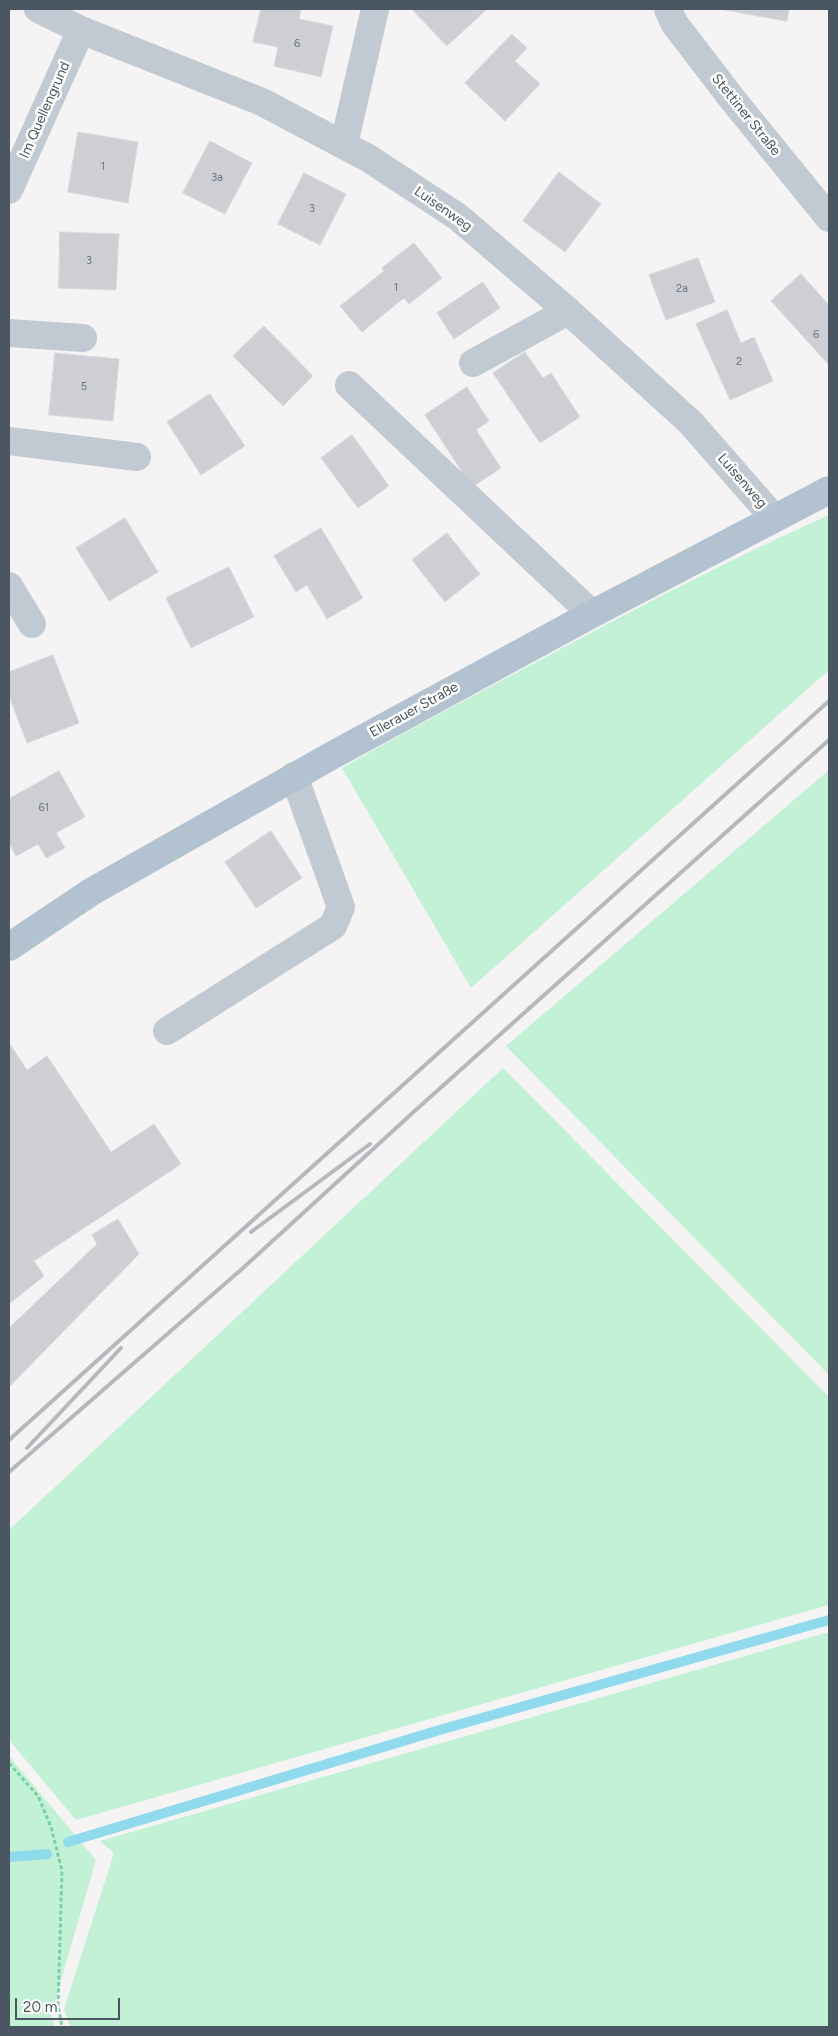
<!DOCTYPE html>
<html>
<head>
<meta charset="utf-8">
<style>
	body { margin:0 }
	#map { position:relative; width:838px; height:2036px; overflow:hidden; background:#f5f3f3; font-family:Figtree,sans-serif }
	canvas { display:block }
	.frame { position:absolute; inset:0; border:10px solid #4a5661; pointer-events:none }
	.scale { position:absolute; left:15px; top:1998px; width:105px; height:22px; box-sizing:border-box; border:2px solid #4a5661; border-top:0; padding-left:6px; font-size:15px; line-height:18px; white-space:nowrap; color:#4a5661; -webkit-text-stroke:4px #fff; paint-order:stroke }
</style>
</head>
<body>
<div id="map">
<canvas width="838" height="2036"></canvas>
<div class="frame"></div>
<div class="scale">20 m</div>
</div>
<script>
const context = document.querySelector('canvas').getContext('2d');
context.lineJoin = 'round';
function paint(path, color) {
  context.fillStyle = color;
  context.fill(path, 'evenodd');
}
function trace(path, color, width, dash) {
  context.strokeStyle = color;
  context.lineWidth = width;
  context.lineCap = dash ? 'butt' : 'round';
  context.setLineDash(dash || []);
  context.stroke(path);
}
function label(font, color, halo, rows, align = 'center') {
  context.font = font + ' Figtree,sans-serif';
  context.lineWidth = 5;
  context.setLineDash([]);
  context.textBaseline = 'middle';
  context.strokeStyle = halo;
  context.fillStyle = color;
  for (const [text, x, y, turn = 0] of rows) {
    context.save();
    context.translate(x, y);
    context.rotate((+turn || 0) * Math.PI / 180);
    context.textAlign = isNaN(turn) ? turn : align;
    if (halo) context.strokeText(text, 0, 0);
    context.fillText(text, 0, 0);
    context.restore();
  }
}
paint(new Path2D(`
	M829,515v155l-358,318 -129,-220c70,-40 142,-78 213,-116 90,-48 181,-96 274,-137z
	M829,770v605l-323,-329z
	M503,1068l326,329v208l-753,215 -67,-80v-210z
	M829,1632v395h-759l-6,-18 50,-156 -14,-12z
	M9,1756l87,104 -45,155 4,12h-46z`), '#c3f1d5');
trace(new Path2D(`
	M68,1842l375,-113 386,-109
	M9,1857l38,-3`), '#90daee', 10);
const building = new Path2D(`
	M261,9h40l-2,10 34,7 -12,51 -47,-11 4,-19 -25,-5z
	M412,9h75l-40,37z
	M720,9h69l-2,12z
	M512,34l15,14 -12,13 25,23 -35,37 -40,-38z
	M78,132l60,10 -10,61 -60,-11z
	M210,141l42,22 -27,51 -42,-21z
	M559,172l42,32 -36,48 -42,-31z
	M304,173l42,21 -26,51 -42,-21z
	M60,232l59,2 -3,56 -57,-2z
	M414,243l28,35 -33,26 -5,-6 -42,34 -22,-26 44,-35 -2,-3z
	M698,258l17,44 -49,18 -17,-45z
	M801,274l28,31v60l-58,-64z
	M483,282l17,26 -46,31 -17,-26z
	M727,310l14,33 13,-6 19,44 -43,19 -34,-76z
	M264,326l49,50 -30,30 -50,-50z
	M525,352l18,26 8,-5 29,44 -40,26 -47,-70z
	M55,353l64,6 -6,62 -64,-6z
	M467,387l22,34 -13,9 25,38 -29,19 -47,-72z
	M210,394l35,52 -44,29 -34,-53z
	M352,435l37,51 -31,22 -37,-50z
	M125,518l33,54 -49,29 -33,-53z
	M321,528l42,70 -36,21 -20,-34 -11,7 -22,-36z
	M447,533l33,41 -35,28 -33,-42z
	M229,567l25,50 -63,31 -25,-50z
	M53,655l26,68 -52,20 -18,-47v-24z
	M59,771l26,46 -29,16 9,15 -19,10 -8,-14 -22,12 -7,-13v-44z
	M271,831l31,47 -46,30 -31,-46z
	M9,1043l18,27 20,-14 64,96 43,-28 27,40 -147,97 10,15 -35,28z
	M118,1219l21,35 -130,133v-59l88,-84 -5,-9z`);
paint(building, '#cdcfd5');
trace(building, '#d7d9de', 1);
trace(new Path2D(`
	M9,1763l29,33 13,31 11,44 -4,135 4,21`), '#7ad0a6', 3, [4, 2.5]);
trace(new Path2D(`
	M38,9l43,21 181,72 106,56 90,59 110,94 123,112 83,95
	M668,9l6,14 59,77 96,118
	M344,144l31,-135
	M9,190l72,-160
	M9,333l74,5
	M473,363l95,-52
	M349,385l243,229
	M9,441l128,16
	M9,586l23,38
	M167,1031l166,-105 8,-19 -47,-131`), '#c1cad2', 28);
trace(new Path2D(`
	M9,947l82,-55 240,-136 261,-142 237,-124`), '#b3c2d1', 28);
trace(new Path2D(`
	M251,1232l119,-88
	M9,1440l820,-739
	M27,1448l94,-100
	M9,1472l234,-204 175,-160 411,-368`), '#b5b8bd', 4);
label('11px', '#6b747e', null, [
	["6",297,44],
	["1",103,167],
	["3a",217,178],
	["3",312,209],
	["3",89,261],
	["1",396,288],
	["2a",682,289],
	["6",816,335],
	["2",739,362],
	["5",84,387],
	["61",44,808]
]);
label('14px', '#4a5661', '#fff', [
	["Im Quellengrund",45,110,-66],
	["Stettiner Straße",746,115,51],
	["Luisenweg",443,209,35],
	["Luisenweg",742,481,49],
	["Ellerauer Straße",414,710,-29]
]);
</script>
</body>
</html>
